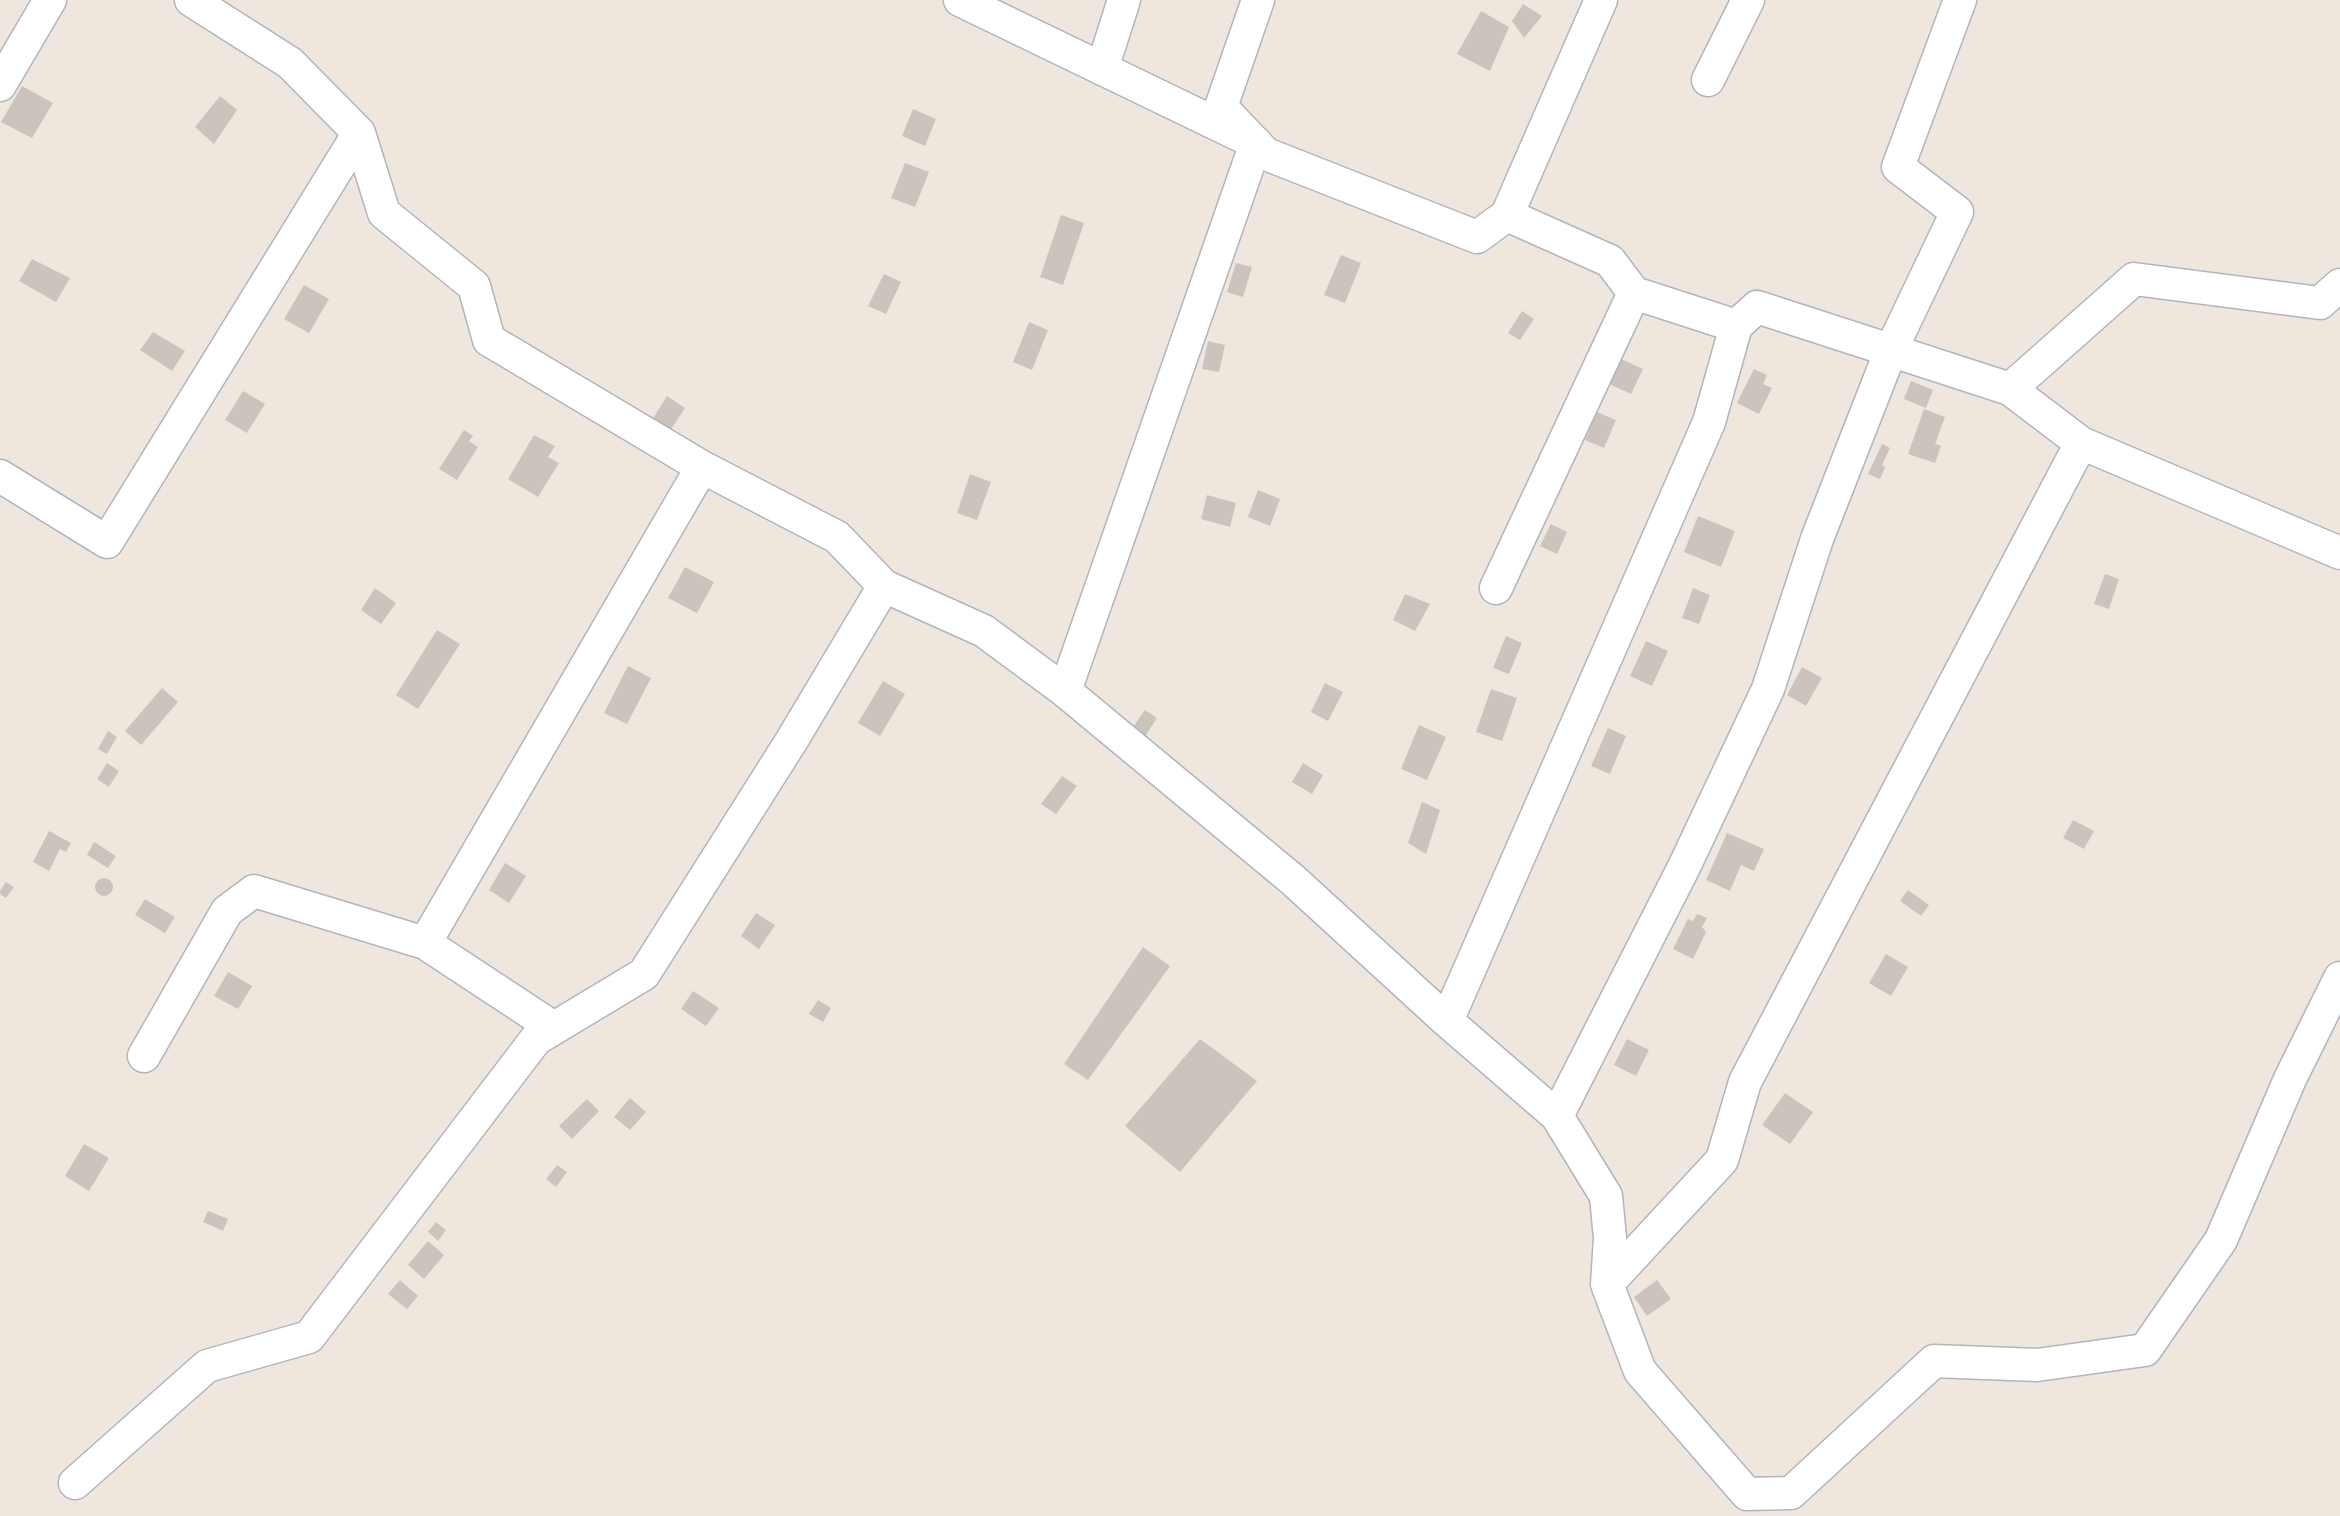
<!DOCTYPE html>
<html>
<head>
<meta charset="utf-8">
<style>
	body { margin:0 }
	canvas { display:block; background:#efe7dd }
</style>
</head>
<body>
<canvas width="2340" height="1516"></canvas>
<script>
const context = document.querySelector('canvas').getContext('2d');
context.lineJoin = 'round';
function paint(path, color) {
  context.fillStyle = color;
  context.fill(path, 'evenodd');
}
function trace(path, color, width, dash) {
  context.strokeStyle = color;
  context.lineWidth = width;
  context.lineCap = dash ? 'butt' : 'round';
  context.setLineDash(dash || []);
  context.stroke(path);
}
paint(new Path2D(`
	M1523,4l19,12 -18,22 -12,-17z
	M1481,11l28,16 -19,44 -33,-17z
	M22,86l31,17 -21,35 -31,-16z
	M220,96l17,14 -23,34 -19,-17z
	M913,109l23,10 -11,27 -23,-10z
	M905,163l24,9 -14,35 -24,-9z
	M1061,215l23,8 -21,62 -23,-8z
	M1341,255l20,8 -16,40 -21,-8z
	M32,259l38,19 -14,24 -37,-21z
	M1236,263l16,4 -9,30 -16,-5z
	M884,274l17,8 -15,32 -18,-8z
	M304,285l25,14 -20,34 -25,-14z
	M1522,311l12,8 -14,21 -12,-7z
	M1029,322l19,8 -16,40 -19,-8z
	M153,332l32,19 -13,20 -32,-21z
	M1208,341l17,4 -6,27 -17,-3z
	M1621,359l22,10 -12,25 -22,-10z
	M1754,369l13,6 -4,9 9,4 -13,26 -22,-11z
	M1911,381l22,9 -7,18 -22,-9z
	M243,391l22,13 -18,29 -22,-13z
	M667,396l18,12 -17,26 -18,-11z
	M1924,409l21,8 -10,27 6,2 -6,17 -27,-9z
	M1597,412l19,8 -12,28 -19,-8z
	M464,430l9,6 -4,5 9,6 -21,33 -18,-11z
	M534,435l21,11 -7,11 11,6 -21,34 -30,-18z
	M1882,444l8,4 -8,17 3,2 -5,12 -12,-5z
	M970,474l21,8 -14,38 -20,-7z
	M1258,490l22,9 -10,27 -22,-9z
	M1207,495l29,8 -6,24 -29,-8z
	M1698,516l37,15 -14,36 -37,-15z
	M1551,524l16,8 -10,22 -17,-8z
	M685,567l29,15 -17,31 -29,-15z
	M2105,574l14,5 -10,30 -15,-5z
	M375,588l21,15 -15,21 -20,-14z
	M1693,588l17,7 -11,29 -17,-6z
	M1405,594l25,10 -15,27 -22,-11z
	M437,630l23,14 -42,65 -22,-14z
	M1506,636l16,7 -13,31 -16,-6z
	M1646,641l22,10 -16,35 -22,-10z
	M628,666l23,12 -24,46 -23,-11z
	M1802,667l20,11 -16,28 -19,-11z
	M883,681l22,13 -25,42 -22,-13z
	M1325,683l18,9 -15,29 -17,-9z
	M162,688l16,14 -37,43 -16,-14z
	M1491,689l26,9 -15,43 -26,-9z
	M1145,710l12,8 -13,20 -13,-8z
	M1419,725l27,12 -19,43 -26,-11z
	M1608,728l18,8 -16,38 -19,-8z
	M108,731l9,6 -10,17 -9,-5z
	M107,763l12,8 -10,16 -12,-8z
	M1303,763l20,12 -11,19 -20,-12z
	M1062,776l15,10 -21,28 -15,-10z
	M1422,802l18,8 -14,44 -18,-11z
	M2073,820l21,11 -10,18 -21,-11z
	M49,831l22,12 -5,9 -6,-3 -11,22 -16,-9z
	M1727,833l37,16 -10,22 -13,-6 -11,26 -24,-11z
	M94,842l22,14 -8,12 -21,-13z
	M505,863l21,13 -17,27 -20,-13z
	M95 887a9 9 0 1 1 18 0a9 9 0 1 1-18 0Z
	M6,882l8,5 -8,11 -6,-4v-3z
	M1908,890l21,15 -8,11 -21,-15z
	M145,899l30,18 -10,16 -30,-18z
	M756,913l19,12 -16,24 -18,-13z
	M1697,914l10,4 -5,9 4,5 -13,27 -20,-10 15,-30 5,2z
	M1143,947l27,19 -82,114 -24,-16z
	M1886,954l22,13 -17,29 -22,-13z
	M228,972l24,14 -14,23 -24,-13z
	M693,991l26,17 -13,18 -25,-17z
	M818,1000l13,8 -8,14 -14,-8z
	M1200,1039l57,42 -77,91 -55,-46z
	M1627,1039l22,11 -13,26 -22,-11z
	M1785,1093l28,19 -23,32 -28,-19z
	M630,1098l16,14 -16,18 -16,-13z
	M587,1099l12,12 -27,28 -13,-13z
	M84,1144l25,14 -20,33 -24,-15z
	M557,1165l10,7 -11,15 -10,-8z
	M208,1211l20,8 -5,12 -20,-9z
	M436,1222l10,8 -8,11 -10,-9z
	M428,1241l16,14 -20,24 -16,-14z
	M400,1280l18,16 -11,13 -19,-15z
	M1657,1280l14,19 -24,17 -13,-19z`), '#cac4bc');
const minor = new Path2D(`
	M191,0l99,63 69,70 25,80 90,73 15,54 213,127 135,70 47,49 100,45 81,60 228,189 154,141 110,95 49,80 4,42 -3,46 33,87 107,123 44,-1 143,-132 103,4 108,-15 76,-110 69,-161 50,-101
	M960,0l296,143 -191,548
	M1258,0l-37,107 45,47 211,83 30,-22 103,46 24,32 102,33 21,-19 253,82 71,54 259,110
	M1102,69l22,-69
	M1708,80l40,-80
	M0,85l50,-85
	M1507,215l94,-215
	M2010,389l124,-110 186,24 20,-18
	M0,476l107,66 252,-409
	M1496,588l138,-295
	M425,943l277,-476
	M1447,1021l262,-599 27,-96
	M144,1056l83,-145 27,-20 171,52 129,85
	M1557,1116l127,-249 84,-178 49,-150 74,-189 66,-138 -59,-45 62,-167
	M1607,1284l115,-124 23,-78 336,-639
	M75,1483l132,-117 102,-29 227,-298 108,-65 148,-234 92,-154`);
trace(minor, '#b1b4c1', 35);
trace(minor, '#fff', 32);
</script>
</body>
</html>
